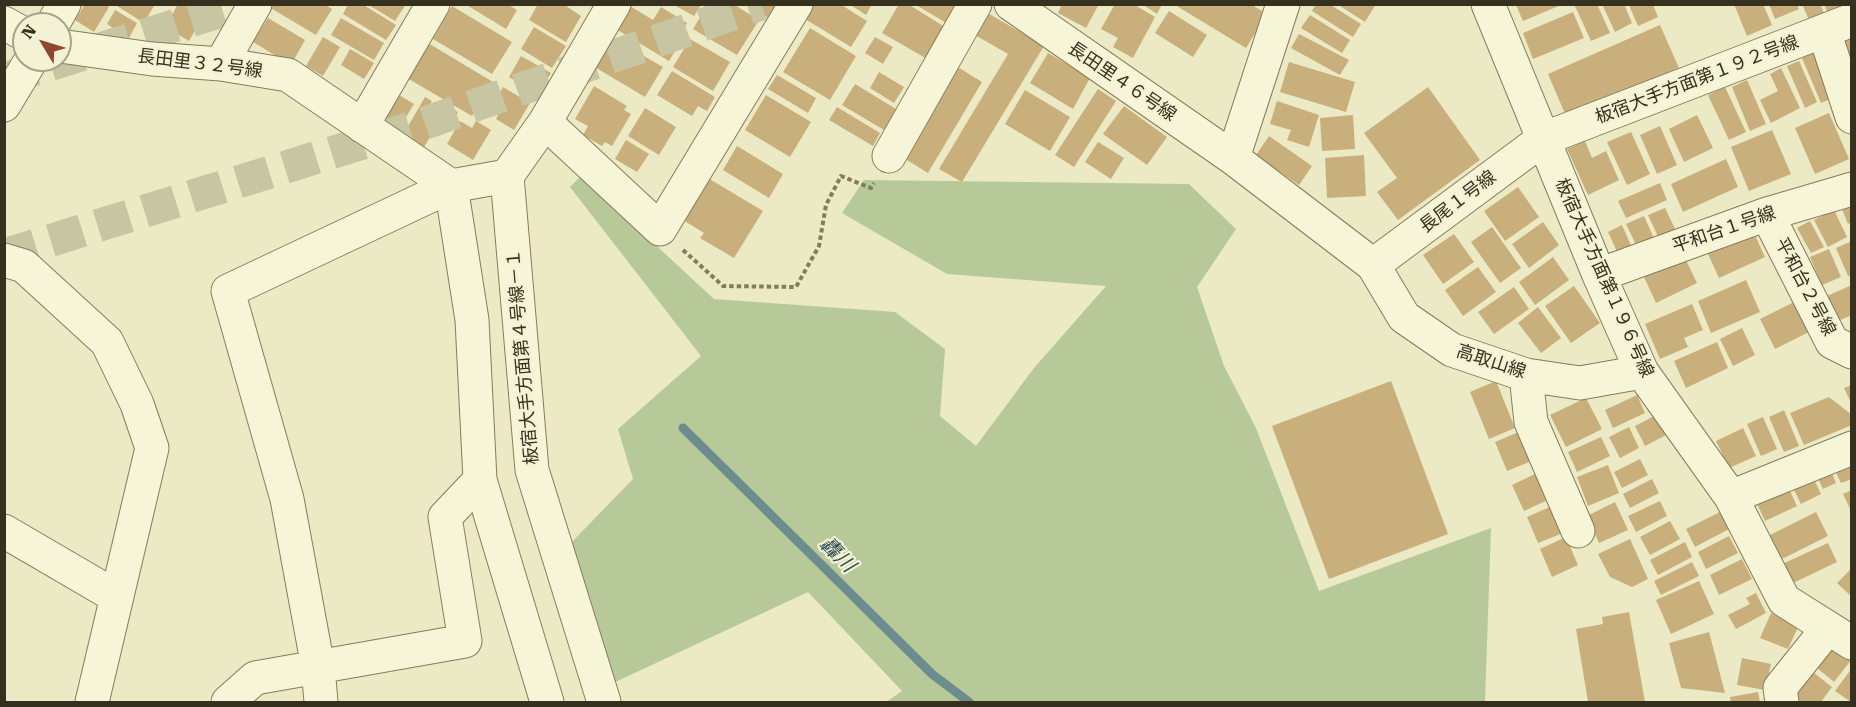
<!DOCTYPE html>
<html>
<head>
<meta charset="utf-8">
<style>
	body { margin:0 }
	#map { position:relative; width:1856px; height:707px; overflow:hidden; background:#eceac4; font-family:"Roboto Serif",serif }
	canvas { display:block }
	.frame { position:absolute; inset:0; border:6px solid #36301f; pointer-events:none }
	.north { position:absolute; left:12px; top:12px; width:60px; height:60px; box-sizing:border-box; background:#f3f2d4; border:2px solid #a7a48c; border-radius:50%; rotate:308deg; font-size:16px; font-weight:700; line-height:24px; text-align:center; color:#36301f }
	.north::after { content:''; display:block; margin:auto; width:21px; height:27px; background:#91472f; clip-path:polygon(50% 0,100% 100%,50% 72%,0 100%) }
</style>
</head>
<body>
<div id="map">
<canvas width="1856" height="707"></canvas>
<div class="frame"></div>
<div class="north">N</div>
</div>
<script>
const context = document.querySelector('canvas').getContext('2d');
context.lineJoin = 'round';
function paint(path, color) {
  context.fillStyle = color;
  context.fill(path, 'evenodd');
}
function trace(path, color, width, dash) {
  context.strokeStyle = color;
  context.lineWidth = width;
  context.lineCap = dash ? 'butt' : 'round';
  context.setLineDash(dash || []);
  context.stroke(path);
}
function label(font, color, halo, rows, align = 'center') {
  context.font = font + ' "Roboto Serif","Noto Sans JP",serif';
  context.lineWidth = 4.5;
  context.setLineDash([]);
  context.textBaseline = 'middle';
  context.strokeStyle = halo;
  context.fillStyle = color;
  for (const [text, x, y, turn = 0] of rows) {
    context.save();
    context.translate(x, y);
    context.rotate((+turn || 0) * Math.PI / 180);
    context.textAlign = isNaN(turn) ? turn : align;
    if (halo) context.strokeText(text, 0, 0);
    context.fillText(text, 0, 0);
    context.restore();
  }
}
paint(new Path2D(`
	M581,176l133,123 181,13 50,37 -5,67 36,30 58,-78 72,-82 -159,-12 -105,-61 22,-33 325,4 47,45 -39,58 27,79 32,62 63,163 172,-63 -6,174h-599l16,-11 -94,-99 -199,93 -44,-136 68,-70 -15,-50 83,-73 -131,-169z`), '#b7c999');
trace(new Path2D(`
	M683,428l249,246 37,28`), '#6d8c8d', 9);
paint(new Path2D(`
	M85,4h20l4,3 -15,25 -19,-12z
	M114,4h41l-11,19z
	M178,4h14l13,9 -16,28 -24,-14z
	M264,4h60l8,5 -16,26z
	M348,4h14l34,21 -10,15 -43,-26z
	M367,4h39l-11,17z
	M465,4h42l10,6 -11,19z
	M538,4h25l18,12 -15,26 -37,-22z
	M708,4h25l26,16 -22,35 -44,-26z
	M746,4h30l-8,14z
	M807,4h33l27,17 -16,26 -51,-31z
	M849,4h23l-6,11z
	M899,4h9l40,25 -19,31 -47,-27z
	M1062,4h37l-13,24 -28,-15z
	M1115,4h18l22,13 -22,41 -20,-11 5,-9 -17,-9z
	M1142,4h20l-5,10z
	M1316,4h13l32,20 -8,13 -41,-26z
	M1337,4h39l-11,18z
	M1574,4h23l13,29 -19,8z
	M1602,4h22l8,19 -17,9z
	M1734,4h29l9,21 -25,11z
	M1769,4h28l2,5 -24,10z
	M1802,4h18l4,9 -15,7z
	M1824,4h18l2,5 -15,7z
	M674,5h27l-7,11z
	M916,5h44l-12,19z
	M1175,5h77l15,9 -21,34z
	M1516,5h45l-38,16z
	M1629,5h24l5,12 -20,9z
	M452,6l60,36 -20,32 -59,-35z
	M630,6l23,14 8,-13 26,16 -7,13 3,1 -14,24 -53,-32z
	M981,9l63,37 -82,136 -23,-13 69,-115 -40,-23z
	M115,10l22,13 -8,15 -22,-14z
	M1169,11l38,24 -14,22 -38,-24z
	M1573,12l11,26 -51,21 -10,-26z
	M1310,15l40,25 -8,13 -41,-25z
	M268,18l37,22 -14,25 -38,-23z
	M341,18l43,25 -10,17 -43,-25z
	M1660,25l19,43 -113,48 -18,-42z
	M534,27l32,19 -14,22 -31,-19z
	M810,28l46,28 -26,44 -47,-28z
	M1299,34l50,26 -9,15 -49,-27z
	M1852,35v28l-11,-23z
	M323,37l17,10 -17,29 -17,-10z
	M611,37l52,30 -18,30 -52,-31z
	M875,37l18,10 -10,17 -18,-11z
	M690,39l40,23 -17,29 -40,-24z
	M428,43l65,39 -21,34 -65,-38z
	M350,49l24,14 -10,16 -23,-14z
	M1818,51l19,45 -16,7 -19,-45z
	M1048,53l42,25 -17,31 -43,-26z
	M521,56l30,17 -16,25 -12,-7 2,-4 -16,-10z
	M1799,61l18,41 -12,6 -18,-42z
	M1289,62l66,20 -9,30 -66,-20z
	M956,66l26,16 -54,91 -26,-16z
	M1781,68l19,40 -29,15 -11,-23 18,-9 -8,-17z
	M672,71l43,26 -8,14 -9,-5 -6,10 -35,-21z
	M879,72l25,15 -10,16 -24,-15z
	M777,75l39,23 -8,15 -40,-24z
	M1747,80l19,44 -16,7 -18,-44z
	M855,84l41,25 -12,21 -42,-25z
	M594,86l33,20 -3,4 7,4 -19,32 -7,-4 -3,4 -19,-11 5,-9 -13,-7z
	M503,87l27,16 -16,27 -18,-11 2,-4 -9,-5z
	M1428,87l52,73 -82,60 -21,-28 20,-14 -33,-45z
	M1725,87l21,45 -17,8 -21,-45z
	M1098,89l18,12 -42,66 -19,-12z
	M1025,90l45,27 -20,34 -45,-27z
	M394,92l20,12 -14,23 -20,-12z
	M766,95l45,27 -21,35 -45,-27z
	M425,97l7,4 -9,16 14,9 -13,21 -21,-12z
	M1277,101l42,14 -10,32 -22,-7 4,-10 -21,-6z
	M441,102l17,10 -9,16 -18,-11z
	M1124,106l43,31 -20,28 -44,-31z
	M837,107l43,26 -7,13 -44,-26z
	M645,108l31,19 -17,28 -31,-19z
	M1829,113l20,46 -34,15 -20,-46z
	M1353,115l2,34 -33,2 -2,-33z
	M1697,115l16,33 -29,14 -15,-33z
	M460,121l12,7 4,-7 15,9 -18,30 -26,-16z
	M1660,126l17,39 -20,9 -17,-39z
	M1772,130l19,44 -42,17 -18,-44z
	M1631,132l19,42 -23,11 -20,-43z
	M1269,136l43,30 -13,19 -43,-30z
	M626,140l23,14 -12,18 -22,-13z
	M1585,141l7,17 14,-7 13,29 -31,15 -21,-46z
	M1098,142l26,16 -13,21 -26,-17z
	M737,146l46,28 -14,24 -46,-28z
	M1364,155l2,41 -39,2 -2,-40z
	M1726,159l12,28 -55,25 -12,-28z
	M708,178l55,33 -29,47 -34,-20 4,-5 -21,-13z
	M1660,183l7,17 -41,18 -8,-17z
	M1518,187l21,30 -34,24 -21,-30z
	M1852,205v17l-4,2 -6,-15z
	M1665,208l13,27 -17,8 -13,-28z
	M1834,210l13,27 -19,10 -14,-27z
	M1644,216l12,27 -17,8 -13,-27z
	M1810,221l14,26 -13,6 -14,-25z
	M1543,222l16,23 -30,23 -17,-24z
	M1622,225l11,25 -14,6 -11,-24z
	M1492,227l29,41 -21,15 -29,-41z
	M1753,231l12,26 -46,21 -12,-26z
	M1454,234l20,28 -31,22 -20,-29z
	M1852,241v34l-4,1 -12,-28z
	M1829,249l12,28 -19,8 -12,-28z
	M1684,256l13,27 -41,20 -13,-28z
	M1553,257l16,23 -34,25 -16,-23z
	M1478,267l18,25 -33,24 -18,-26z
	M1746,280l14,32 -49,21 -13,-32z
	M1852,285v30l-14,6 -11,-25z
	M1574,286l26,37 -29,20 -26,-37z
	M1514,287l15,22 -35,25 -16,-22z
	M1794,302l15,30 -34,17 -15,-30z
	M1692,304l11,26 -19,8 4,9 -28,12 -15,-35z
	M1538,307l23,31 -20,15 -23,-30z
	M1742,328l13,27 -22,11 -13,-27z
	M1717,342l11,26 -42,20 -12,-27z
	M1391,381l57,153 -119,45 -57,-153z
	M1496,381l19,47 -26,11 -19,-47z
	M1852,385v20l-8,-17z
	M1637,395l8,18 -32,15 -8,-18z
	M1829,397l23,18v10l-48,20 -14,-32z
	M1586,398l16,31 -36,18 -16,-32z
	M1784,410l15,36 -15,6 -15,-35z
	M1660,413l10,20 -25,13 -10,-20z
	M1763,417l14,32 -16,7 -14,-32z
	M1629,427l10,21 -19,10 -11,-21z
	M1743,428l13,28 -27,12 -13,-27z
	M1521,431l13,29 -27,11 -12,-29z
	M1601,437l9,19 -33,16 -9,-20z
	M1846,455l6,12v12l-11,4 -10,-21z
	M1640,459l8,16 -26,13 -8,-16z
	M1828,463l8,20 -13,6 -9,-19z
	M1608,465l11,28 -31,13 -11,-29z
	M1537,473l13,26 -26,12 -12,-26z
	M1811,473l10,21 -20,10 -11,-22z
	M1652,479l7,14 -29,15 -7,-14z
	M1785,480l12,26 -32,15 -12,-26z
	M1852,490v23l-9,-19z
	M1660,501l7,15 -31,16 -8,-16z
	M1615,502l13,28 -29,13 -12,-27z
	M1552,506l11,27 -25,10 -11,-26z
	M1722,511l9,17 -36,19 -9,-18z
	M1816,512l12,24 -46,23 -12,-24z
	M1670,521l10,18 -30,16 -10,-18z
	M1729,536l9,17 -32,16 -8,-17z
	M1566,537l12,28 -26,12 -12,-28z
	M1630,539l18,40 -16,8 -22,-10 -12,-23z
	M1685,542l7,15 -34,18 -8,-15z
	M1828,543l9,19 -48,23 -9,-20z
	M1742,559l10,20 -33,16 -9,-20z
	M1692,562l7,14 -38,19 -7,-14z
	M1852,568v29l-15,-14z
	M1699,581l15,33 -43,20 -15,-34z
	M1756,593l10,20 -30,16 -8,-14 22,-11 -4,-6z
	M1629,612l16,90h-57l-12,-73 27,-5 -1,-7z
	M1771,613l28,12 -11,24 -28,-11z
	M1709,632l16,61 -44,-5 -12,-45z
	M1831,639l21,20 -18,23 -23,-19z
	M1742,658l29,6 -6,26 -28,-5z
	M1852,668v34h-1l-16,-11z
	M1809,669l23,18 -11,15h-24l-8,-6z
	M1758,692l2,10h-29l-1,-5z`), '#c8af7c');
trace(new Path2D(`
	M4,79l240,-75
	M4,255l407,-127 350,-124`), '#c8c5a3', 33, [33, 16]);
const minor = new Path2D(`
	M1011,4l222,154 140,107 31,52 48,33 74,25 54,8 62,-11
	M1488,4l111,271 43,97 89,125 53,103 68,43
	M4,23l20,11
	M53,24l11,-20
	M1824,31l28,86
	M60,46l92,13 69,5 67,11 163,111 21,134 8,160 67,222
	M221,64l34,-60
	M4,105l27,-45
	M545,122l115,107 136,-225
	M362,126l71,-122
	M889,156l86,-152
	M1233,158l50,-154
	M1767,214l65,128 20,10
	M4,260l20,6 83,76 30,62 15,44 -60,254
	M1373,265l170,-126 309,-119
	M1599,275l168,-61 85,-25
	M1526,375l5,47 47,109
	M1731,497l121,-49
	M4,531l113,66
	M228,702l27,-24 210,-37 -20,-124 35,-37
	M321,702l-3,-35 -31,-168 -59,-208 223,-105 56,-10
	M604,702l-72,-232 -25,-294 38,-54 69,-118
	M1782,702l-2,-14 48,-60`);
trace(minor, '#857c5c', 35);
trace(new Path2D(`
	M683,250l40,36 73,1 23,-41 7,-41 15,-29 30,12 3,-5`), '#857c5c', 4, [4.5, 3]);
trace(minor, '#f7f5d7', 33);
label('18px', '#36301f', '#f3f2d4', [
	["長田里３２号線",200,64,7],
	["板宿大手方面第１９２号線",1697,80,-21],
	["長田里４６号線",1122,82,34],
	["長尾１号線",1458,202,-37],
	["平和台１号線",1724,230,-19],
	["板宿大手方面第１９６号線",1604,278,66],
	["平和台２号線",1805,287,62],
	["板宿大手方面第４号線－１",523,357,-95],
	["高取山線",1491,362,18]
]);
label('italic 20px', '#2f4e55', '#f3f2d4', [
	["轟川",837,555,45]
]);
</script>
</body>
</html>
